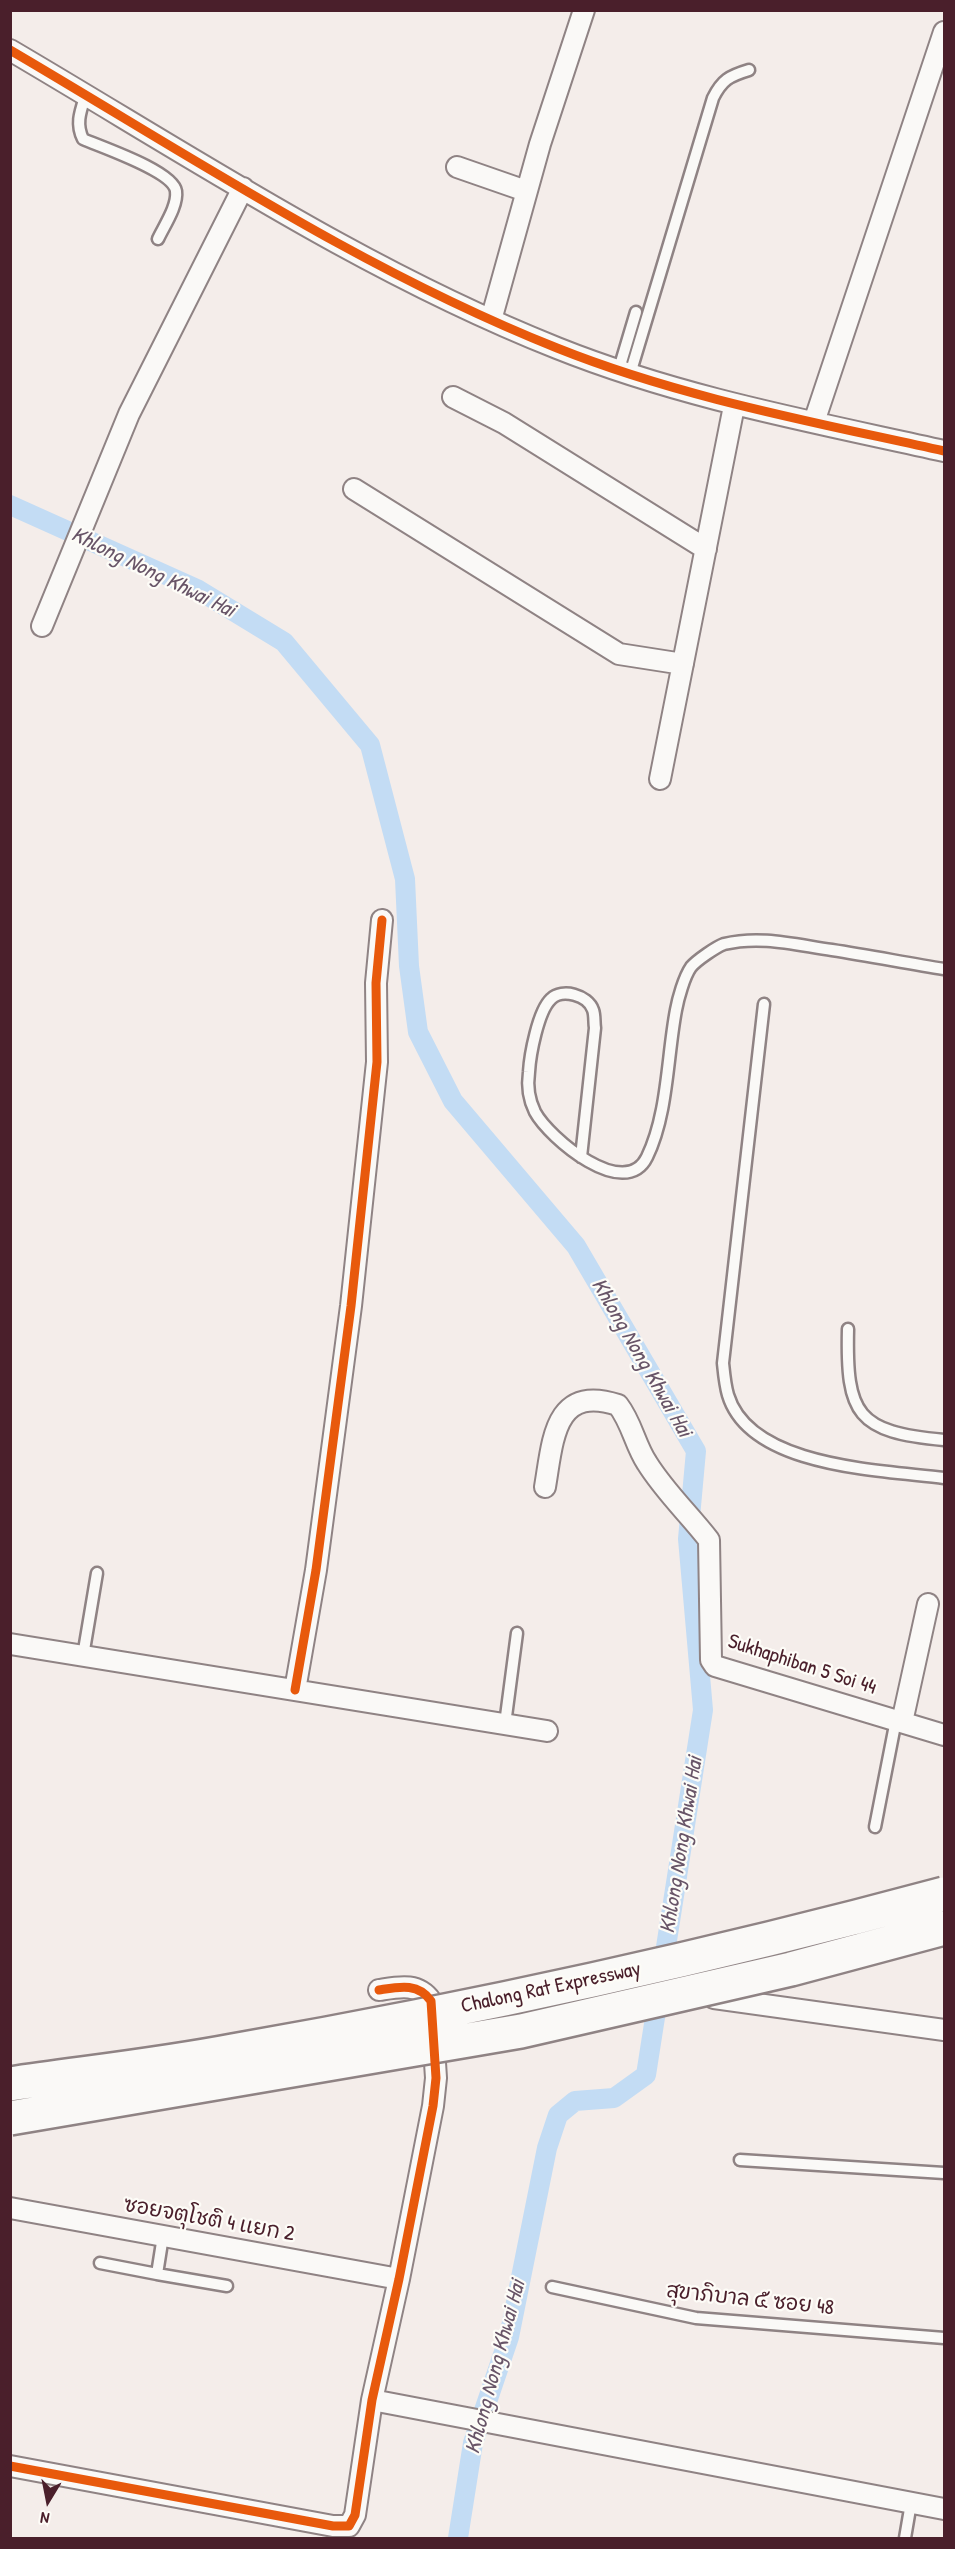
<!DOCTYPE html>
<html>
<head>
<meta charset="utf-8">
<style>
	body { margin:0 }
	#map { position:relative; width:955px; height:2549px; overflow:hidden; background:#f4edea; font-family:"Patrick Hand",sans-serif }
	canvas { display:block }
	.frame { position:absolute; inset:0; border:12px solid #4a1f2b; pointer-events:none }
	.north { position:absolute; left:18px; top:2471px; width:60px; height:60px; -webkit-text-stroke:4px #fdfcf7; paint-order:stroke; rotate:190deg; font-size:16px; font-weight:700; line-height:24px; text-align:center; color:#4a1f2b }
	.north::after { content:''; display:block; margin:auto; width:21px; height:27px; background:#4a1f2b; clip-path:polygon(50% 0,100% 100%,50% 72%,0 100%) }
</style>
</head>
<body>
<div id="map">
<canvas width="955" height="2549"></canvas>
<div class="frame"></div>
<div class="north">N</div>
</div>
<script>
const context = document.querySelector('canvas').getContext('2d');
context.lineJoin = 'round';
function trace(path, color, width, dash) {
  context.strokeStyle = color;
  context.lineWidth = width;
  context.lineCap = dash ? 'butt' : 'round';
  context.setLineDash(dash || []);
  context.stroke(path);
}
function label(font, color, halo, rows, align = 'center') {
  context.font = font + ' "Patrick Hand","Playpen Sans Thai",sans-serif';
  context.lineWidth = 4.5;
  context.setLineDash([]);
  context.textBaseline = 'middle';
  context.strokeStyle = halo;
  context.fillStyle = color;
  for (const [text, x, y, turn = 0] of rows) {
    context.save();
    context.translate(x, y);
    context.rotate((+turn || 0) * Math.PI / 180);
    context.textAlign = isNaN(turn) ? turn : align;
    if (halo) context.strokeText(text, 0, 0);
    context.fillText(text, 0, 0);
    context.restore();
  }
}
trace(new Path2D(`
	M10,505l187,84 87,53 86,103 35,134 4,87 9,66 35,69 123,145 120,205 -8,88 15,171 -57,365 -32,23 -39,3 -17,14 -11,33 -38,189 -36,106 -15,95`), '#c3dcf4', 20);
const service = new Path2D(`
	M86,94c-5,16 -11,29 -3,45 18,8 90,32 93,52 2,15 -12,35 -18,48
	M619,369l17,-57
	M630,374l83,-276c9,-18 16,-22 36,-28
	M764,1004l-41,359c1,10 2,22 5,32 22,73 154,75 216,83
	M581,1157l14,-129c-1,-6 0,-13 -2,-18 -5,-15 -31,-22 -42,-11 -13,12 -21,56 -22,73 -2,14 0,28 6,40 14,26 90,90 112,45 21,-43 20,-100 29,-147 2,-11 8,-33 15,-43 6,-7 25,-20 33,-23 37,-9 72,1 108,6 38,6 75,13 112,19
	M848,1329c-2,86 9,103 96,111
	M83,1656l14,-83
	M505,1724l12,-91
	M875,1827l21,-107
	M740,2160l204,13
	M163,2236l-6,38 70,12
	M100,2263l57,11
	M552,2287l144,31 248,20
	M905,2538l6,-35`);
const minor = new Path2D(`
	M10,50c179,105 353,221 547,298 125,50 257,74 387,103
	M457,167l69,24
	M491,320l49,-176 44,-134
	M453,397l51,26 202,126
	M814,422l130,-390
	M354,489l265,165 64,10
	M42,626l87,-212 114,-226
	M660,779l74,-373
	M545,1487c8,-47 9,-103 73,-82 14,18 17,40 29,58 18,29 42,51 62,77l2,120 4,6 229,69
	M10,1644l537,87
	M295,1690l21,-120 35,-264 26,-244 -1,-79 6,-63
	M902,1722l26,-118
	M714,1998l230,32
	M10,2208l389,71
	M372,2400l572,109
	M10,2466l323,60h16l6,-11 17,-115 27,-121 34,-173 3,-28 -5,-77c-13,-19 -33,-14 -52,-11`);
trace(service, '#8f8384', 15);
trace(minor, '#8f8384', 24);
trace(service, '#faf9f7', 10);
trace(minor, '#faf9f7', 20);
const motorwayBridge = new Path2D(`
	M10,2084c75,-11 150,-19 223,-33 240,-42 477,-94 711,-157
	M10,2118l511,-87 270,-62 153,-41`);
trace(motorwayBridge, '#8f8384', 38, []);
trace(motorwayBridge, '#faf9f7', 33);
trace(new Path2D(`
	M10,50c179,105 353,221 547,298 125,50 257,74 387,103
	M295,1690l21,-120 35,-264 26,-244 -1,-79 6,-63
	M10,2466l323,60h16l6,-11 17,-115 27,-121 34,-173 3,-28 -5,-77c-13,-19 -33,-14 -52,-11`), '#e8590c', 9);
label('21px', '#4a1f2b', '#fdfcf7', [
	["Sukhaphiban 5 Soi 44",802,1665,18],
	["Chalong Rat Expressway",551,1988,-12],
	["ซอยจตุโชติ 4 แยก 2",209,2220,10],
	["สุขาภิบาล ๕ ซอย 48",750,2300,6]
]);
label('italic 22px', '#685568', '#fdfcf7', [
	["Khlong Nong Khwai Hai",153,573,26],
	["Khlong Nong Khwai Hai",641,1358,60],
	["Khlong Nong Khwai Hai",682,1845,-81],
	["Khlong Nong Khwai Hai",496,2367,-75]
]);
</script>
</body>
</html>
